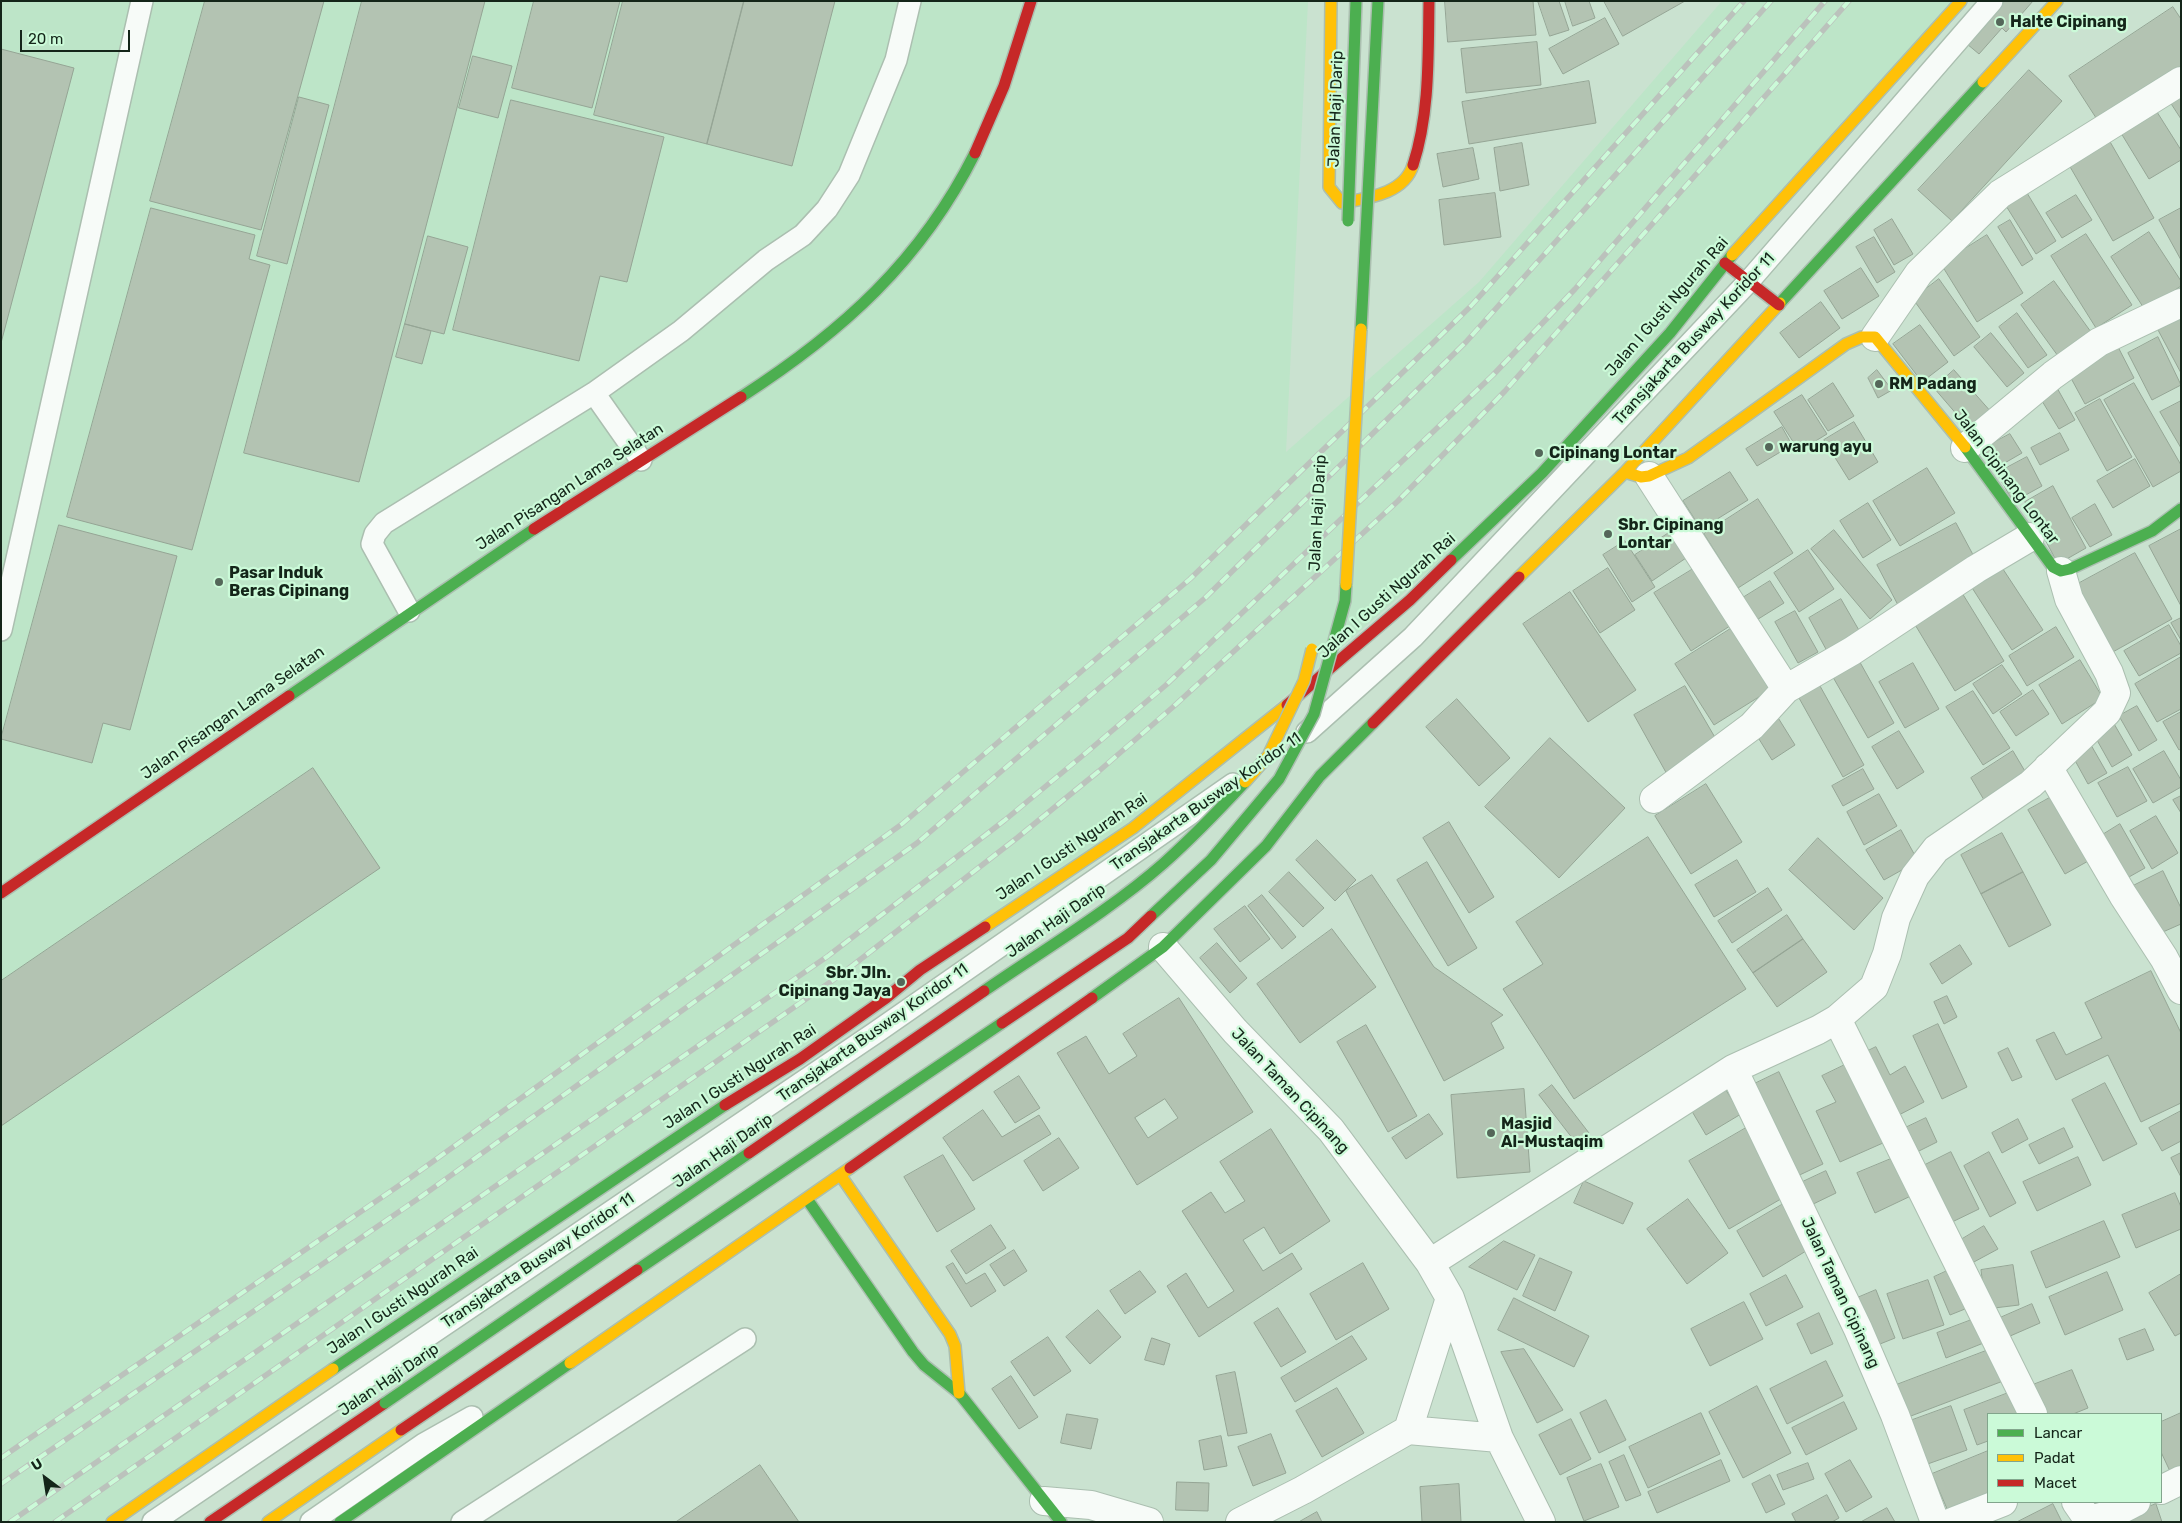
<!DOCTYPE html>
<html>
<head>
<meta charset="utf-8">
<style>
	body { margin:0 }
	#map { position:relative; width:2182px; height:1523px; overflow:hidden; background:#cae2d0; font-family:Rubik,sans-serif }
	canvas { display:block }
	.frame { position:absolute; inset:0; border:2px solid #142519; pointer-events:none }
	.legend { position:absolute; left:1987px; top:1413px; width:175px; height:90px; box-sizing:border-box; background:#cbfad8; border:1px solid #82a58c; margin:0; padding:6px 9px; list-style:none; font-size:15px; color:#142519 }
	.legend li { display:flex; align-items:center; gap:10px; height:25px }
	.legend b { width:25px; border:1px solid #82a58c }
	.north { position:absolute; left:20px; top:1453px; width:50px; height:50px; -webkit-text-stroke:4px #cbfad8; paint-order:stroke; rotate:329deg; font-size:14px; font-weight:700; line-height:20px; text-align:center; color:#142519 }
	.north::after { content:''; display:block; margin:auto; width:18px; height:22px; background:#142519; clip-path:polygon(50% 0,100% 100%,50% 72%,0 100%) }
	.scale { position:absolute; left:20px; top:30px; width:110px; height:22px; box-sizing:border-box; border:2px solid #142519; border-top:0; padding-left:6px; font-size:15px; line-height:18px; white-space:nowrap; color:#142519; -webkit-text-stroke:4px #cbfad8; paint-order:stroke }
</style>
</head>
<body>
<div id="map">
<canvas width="2182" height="1523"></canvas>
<div class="frame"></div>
<ul class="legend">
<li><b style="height:6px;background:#4caf50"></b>Lancar</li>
<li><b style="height:6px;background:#ffc107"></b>Padat</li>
<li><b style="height:6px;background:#c62828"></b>Macet</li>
</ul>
<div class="north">U</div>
<div class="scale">20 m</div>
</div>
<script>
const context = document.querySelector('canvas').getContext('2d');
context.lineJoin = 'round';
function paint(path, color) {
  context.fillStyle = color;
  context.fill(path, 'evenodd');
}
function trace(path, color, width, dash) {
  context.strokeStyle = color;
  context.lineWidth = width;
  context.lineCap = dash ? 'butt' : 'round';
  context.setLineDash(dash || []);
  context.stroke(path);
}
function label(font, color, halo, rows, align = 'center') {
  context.font = font + ' Rubik,sans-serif';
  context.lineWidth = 4.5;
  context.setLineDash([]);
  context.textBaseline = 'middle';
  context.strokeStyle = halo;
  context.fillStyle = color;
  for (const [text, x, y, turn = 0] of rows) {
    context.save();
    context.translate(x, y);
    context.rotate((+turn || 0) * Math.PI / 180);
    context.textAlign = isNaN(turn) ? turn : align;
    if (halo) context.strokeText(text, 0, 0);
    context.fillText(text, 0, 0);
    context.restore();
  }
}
paint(new Path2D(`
	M1,1h1307l-22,451 193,-170 243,-281h240l-420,472 -409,355 -1025,694h-107z`), '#bde5c8');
const building = new Path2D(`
	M205,1h119l-63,229 -111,-29z
	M362,1h123l-126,481 -115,-29z
	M534,1h86l-28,107 -80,-20z
	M623,1h121l-37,143 -113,-29z
	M744,1h91l-43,165 -85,-22z
	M1445,1h88l3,34 -88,7z
	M1538,1h21l10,29 -19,6z
	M1565,1h24l6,17 -22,8z
	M1604,1h81l-62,35z
	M1998,1h35l-27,31 -4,-4 -23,26 -12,-10z
	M2173,7l8,12v52l-81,53 -31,-48z
	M1605,18l14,26 -56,30 -14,-25z
	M1537,42l4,43 -75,8 -5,-44z
	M1,49l73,19 -73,275z
	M473,56l39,10 -14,52 -39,-10z
	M2029,70l33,31 -110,120 -34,-31z
	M1589,81l7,42 -127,21 -7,-42z
	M2181,91v28l-13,-20z
	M299,97l30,8 -42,159 -30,-8z
	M511,100l153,37 -37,145 -27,-6 -21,85 -126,-31z
	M2157,112l24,38v10l-32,19 -28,-46z
	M2109,140l45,78 -41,23 -44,-76z
	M1522,143l7,42 -29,6 -6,-43z
	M1473,148l6,31 -36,8 -6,-33z
	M2024,188l32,53 -20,13 -33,-53z
	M1495,193l6,44 -57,8 -5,-45z
	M2076,195l16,25 -30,18 -16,-25z
	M151,208l104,27 -6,24 21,6 -78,285 -125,-33z
	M2181,208v52l-22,-40z
	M1892,219l21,35 -19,11 -20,-35z
	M2010,220l23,39 -11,7 -24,-39z
	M2149,232l32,49v5l-36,24 -34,-53z
	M2086,234l46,71 -36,23 -45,-72z
	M1987,235l36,58 -46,29 -36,-58z
	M428,236l40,11 -24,87 -39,-10z
	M1874,237l21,35 -18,11 -21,-36z
	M1861,268l18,28 -37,23 -18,-28z
	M1939,279l41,58 -26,19 -41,-57z
	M2054,281l37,51 -33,24 -37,-51z
	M1821,302l19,26 -41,30 -19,-25z
	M2017,313l30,42 -19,13 -29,-41z
	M2181,318v55l-23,-43z
	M405,324l26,7 -9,33 -26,-7z
	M1920,325l28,37 -26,20 -29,-38z
	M1991,333l33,40 -17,14 -33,-40z
	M2158,337l23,48 -29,15 -24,-47z
	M2116,343l18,35 -49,26 -19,-35z
	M1877,370l15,20 -14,8 -10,-20z
	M1954,370l38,43 -21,18 -37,-43z
	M1833,383l21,33 -26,15 -20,-31z
	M2134,383l47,82v6l-28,16 -49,-87z
	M2056,386l19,34 -16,9 -20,-33z
	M1802,395l25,39 -28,17 -25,-39z
	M2100,399l32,58 -25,14 -32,-58z
	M2181,401v47l-21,-36z
	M1854,422l24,40 -29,18 -25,-40z
	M1782,427l10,18 -35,21 -11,-17z
	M2060,433l9,17 -29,15 -9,-17z
	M2010,434l12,19 -26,15 -12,-20z
	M2027,457l15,29 -29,16 -16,-29z
	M2135,459l15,27 -37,22 -16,-27z
	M1927,468l28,45 -55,33 -27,-45z
	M1730,472l18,28 -47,29 -18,-28z
	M2053,486l33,62 -28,16 -33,-62z
	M1758,499l35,54 -55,35 -34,-54z
	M1868,503l23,37 -28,18 -23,-37z
	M2095,504l17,31 -22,12 -18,-29z
	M1956,523l22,41 -79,43 -22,-42z
	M59,525l118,31 -47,174 -27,-7 -11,40 -91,-24z
	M1675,529l17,25 -40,27 -17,-26z
	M2181,529v77l-32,-60z
	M1834,530l58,70 -22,19 -59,-70z
	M1625,541l30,46 -23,15 -29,-47z
	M1808,550l26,39 -35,23 -25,-39z
	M2135,553l37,66 -61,34 -37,-67z
	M1997,560l46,70 -31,20 -45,-70z
	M1698,566l35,58 -42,27 -37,-58z
	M1608,568l27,42 -35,23 -27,-42z
	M1770,581l14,22 -29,18 -14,-22z
	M1959,588l45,73 -49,30 -44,-73z
	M1570,592l66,98 -48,32 -65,-98z
	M1841,599l19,33 -33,19 -18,-33z
	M1795,611l23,41 -20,11 -23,-41z
	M2181,618v22l-10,-17z
	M2169,625l12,21v7l-42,23 -15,-25z
	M2056,627l18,30 -47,29 -18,-30z
	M1732,628l38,62 -56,35 -39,-61z
	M1857,657l37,66 -26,15 -38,-66z
	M2181,657v52l-24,13 -22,-38z
	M2080,660l23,38 -41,26 -23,-39z
	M1913,663l26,46 -34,19 -26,-46z
	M2002,665l20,29 -29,20 -20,-30z
	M1815,677l49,88 -21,12 -49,-88z
	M1685,686l35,60 -52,30 -34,-61z
	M2033,690l16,24 -33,22 -16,-24z
	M1973,691l37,57 -27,17 -37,-58z
	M1457,699l53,59 -31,28 -53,-59z
	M2137,706l20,34 -18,11 -20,-35z
	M2181,712v37l-2,1 -16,-28z
	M1777,716l18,29 -23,15 -18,-29z
	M2113,722l19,33 -20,12 -19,-34z
	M1899,731l25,41 -27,17 -25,-42z
	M1550,738l75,70 -66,70 -74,-71z
	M2091,745l16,28 -19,11 -16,-29z
	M2013,751l16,27 -42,27 -16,-27z
	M2164,751l17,29v7l-28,16 -20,-34z
	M2128,767l19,34 -30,16 -19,-34z
	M313,768l67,100 -379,258v-145z
	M1863,769l11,20 -31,17 -11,-20z
	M1706,784l36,58 -51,32 -36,-58z
	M1879,794l18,32 -33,19 -17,-33z
	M2053,796l37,64 -25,14 -37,-64z
	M2181,796v17l-8,-13z
	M2156,816l22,37 -26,16 -22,-38z
	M1449,822l45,75 -25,16 -46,-75z
	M2120,824l25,44 -25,14 -24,-43z
	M1901,830l17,31 -34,19 -18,-30z
	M2002,833l21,39 -42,22 -20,-39z
	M1648,837l98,152 -172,110 -71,-110 40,-25 -27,-42z
	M1818,838l65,60 -29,32 -65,-60z
	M1317,840l39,40 -21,21 -39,-41z
	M1737,860l19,32 -42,25 -19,-32z
	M1427,862l50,86 -29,18 -51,-86z
	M2163,871l18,37v16l-25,11 -23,-49z
	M1289,872l35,36 -21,19 -34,-35z
	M2023,872l28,53 -42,22 -28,-53z
	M1372,875l62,92 69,48 -12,8 13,25 -60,33 -98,-190z
	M1768,888l14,22 -50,33 -14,-22z
	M1262,895l34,42 -14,12 -34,-43z
	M1245,906l25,33 -30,23 -26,-33z
	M1787,915l16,24 -50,34 -16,-23z
	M1332,929l44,58 -76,56 -43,-59z
	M1803,939l24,33 -50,35 -24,-34z
	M1217,943l30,35 -17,15 -30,-35z
	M1960,945l12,19 -30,20 -12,-20z
	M2151,971l30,62v70l-40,19 -33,-67 -52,25 -20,-40 18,-8 12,23 36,-17 -17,-35z
	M1947,996l10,21 -13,7 -10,-22z
	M1179,998l74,114 -116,73 -80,-132 29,-17 23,38 28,-18 -14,-22zM1165,1099l13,19 -30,20 -13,-20z
	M1938,1024l29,63 -25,12 -29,-63z
	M1366,1025l51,91 -29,16 -51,-90z
	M1876,1047l14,28 15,-9 19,36 -31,16 -33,-63z
	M2008,1048l14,29 -10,4 -14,-28z
	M1853,1061l39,78 -52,23 -24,-51 20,-9 -14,-26z
	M1779,1072l44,92 -32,15 -43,-92z
	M1019,1076l21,32 -25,15 -21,-31z
	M2105,1083l32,61 -34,17 -31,-61z
	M1552,1085l37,48 -13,10 -37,-48z
	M1724,1087l17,27 -35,21 -16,-27z
	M1524,1089l6,83 -73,6 -6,-83z
	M983,1110l19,27 37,-22 12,19 -78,47 -30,-43z
	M2181,1111v30l-19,10 -13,-23z
	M1429,1114l14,20 -37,25 -14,-21z
	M1926,1118l11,24 -22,11 -12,-24z
	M2018,1119l10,20 -26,14 -10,-20z
	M1746,1128l40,68 -57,33 -40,-68z
	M2064,1128l9,19 -34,17 -10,-19z
	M1271,1129l59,92 -50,33 -16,-27 -21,13 20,31 29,-18 10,16 -103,68 -32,-51 19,-13 22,35 26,-17 -52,-80 29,-19 14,21 20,-12 -25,-39z
	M1059,1138l20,30 -36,23 -19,-30z
	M1951,1152l28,57 -29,14 -27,-57z
	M1989,1152l27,51 -26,14 -26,-51z
	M2181,1153v24l-10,-19z
	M943,1155l32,54 -38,23 -33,-55z
	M1898,1156l17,38 -40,19 -18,-40z
	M2078,1157l13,28 -54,26 -14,-29z
	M1826,1171l10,22 -31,15 -11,-22z
	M1584,1181l49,22 -10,21 -49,-21z
	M2175,1193l6,14v22l-45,19 -14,-33z
	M1688,1199l40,54 -41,31 -40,-55z
	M1785,1203l26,45 -48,29 -26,-46z
	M2104,1221l16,36 -74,31 -15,-36z
	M991,1225l15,23 -40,26 -15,-23z
	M1984,1226l14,23 -26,14 -13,-22z
	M1504,1241l31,14 -18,35 -48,-23z
	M1014,1250l13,21 -23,15 -14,-21z
	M1540,1258l32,14 -17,39 -32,-15z
	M953,1263l13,21 19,-11 11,18 -25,16 -25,-40z
	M1363,1263l26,46 -53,31 -26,-46z
	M2013,1265l6,40 -33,4 -5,-39z
	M1958,1266l17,39 -25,10 -16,-38z
	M1140,1271l16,21 -31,22 -15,-23z
	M2107,1272l16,38 -58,25 -16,-38z
	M2181,1274v59l-6,3 -26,-43z
	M1786,1275l17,32 -37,19 -16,-32z
	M1928,1280l16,45 -41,14 -16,-45z
	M1876,1290l19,48 -25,10 -20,-47z
	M1514,1298l75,38 -15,31 -76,-37z
	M1744,1302l19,37 -53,27 -19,-37z
	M2032,1304l8,19 -39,17 -8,-19z
	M1278,1308l28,44 -25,15 -27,-44z
	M1098,1310l23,27 -31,27 -24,-27z
	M1819,1313l14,31 -22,10 -14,-30z
	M1982,1316l9,24 -45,18 -9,-25z
	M2145,1329l9,21 -27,10 -8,-21z
	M1352,1336l15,23 -72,43 -14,-24z
	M1048,1337l23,34 -37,25 -23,-34z
	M1152,1338l18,6 -6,21 -19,-5z
	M1999,1346l12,32 -108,41 -12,-32z
	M1524,1349l39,61 -26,13 -36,-71z
	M1826,1361l17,35 -56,28 -17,-35z
	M2072,1370l16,38 -15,6h-31l-12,-28z
	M1235,1372l12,61 -19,3 -12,-60z
	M1011,1376l27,41 -19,12 -27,-40z
	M1757,1386l34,67 -48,25 -34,-66z
	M1337,1388l27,45 -42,24 -26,-46z
	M2016,1390l10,24h-38v27l-11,4 -13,-35z
	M1606,1400l20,40 -27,13 -19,-40z
	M1844,1402l13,27 -51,26 -14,-27z
	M1951,1406l16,44 -45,16 -15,-44z
	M1701,1413l19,41 -72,34 -19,-41z
	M2181,1413v66l-6,3 -14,-30v-30z
	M1067,1414l31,5 -7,30 -30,-6z
	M1571,1419l20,40 -31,16 -21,-40z
	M1271,1434l15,39 -33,13 -15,-39z
	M1221,1436l6,30 -23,4 -5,-29z
	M1988,1451v51l-37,16 -19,-44z
	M1624,1455l17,40 -15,6 -17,-39z
	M1721,1460l9,21 -73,32 -9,-21z
	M1850,1460l22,37 -26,15 -21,-38z
	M1808,1463l6,16 -31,11 -6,-15z
	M1601,1464l18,43 -35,14 -17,-43z
	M760,1465l39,57h-123z
	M1770,1475l15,29 -19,9 -14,-29z
	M1177,1482l32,1 -1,28 -32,-1z
	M1459,1484l2,38h-39l-2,-35z
	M1827,1495l12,23 -7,4h-36l-4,-8z
	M2053,1504l9,18h-45z
	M2156,1504l6,18h-43l-1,-3z
	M1887,1508l8,14h-34z
	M1317,1512l5,10h-23z`);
paint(building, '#b3c3b2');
trace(building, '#95a595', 1);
const lane = new Path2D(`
	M594,393l47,67
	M409,611l-37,-67 3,-10 9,-11 210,-130 87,-62 85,-71 37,-25 24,-26 22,-34 47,-115 14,-59
	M1,630l141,-629
	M1307,732l106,-95 336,-356 243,-280
	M153,1522l722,-489 358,-249
	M311,1522l113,-78 48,-27
	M462,1522l283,-183`);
const street = new Path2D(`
	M1875,337l44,-64 81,-79 181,-113
	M1965,448l88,-73 46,-33 82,-39
	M1649,476l137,213
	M2048,767l75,128 41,63 17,32
	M1654,799l98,-73 34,-37 66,-38 124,-82 54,-32
	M1163,947l72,84 96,99 99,133 20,35 49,140 42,84
	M1837,1019l196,395
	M1733,1069l125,260 37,86 40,107
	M1430,1263l303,-194 85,-39 19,-11 37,-32 13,-33 9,-36 19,-42 21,-27 95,-65 76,-72 9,-19 -7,-20 -40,-74 -8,-28
	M1408,1430l42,-132
	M2161,1490l20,-10
	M1044,1501l47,4 58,17
	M2076,1502l11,16c19,1 33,-8 49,-16
	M1240,1522l63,-32 105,-60 91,8
	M1952,1522l51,-20`);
const fast = new Path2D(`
	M1780,303l203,-221
	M741,397c101,-65 180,-136 234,-244
	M1965,447l88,120 8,4 9,-2 82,-38 29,-22
	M1451,560l91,-87 128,-140 62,-78
	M289,696l245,-167
	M1092,998l71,-51 103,-101 54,-70 53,-53
	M807,1199l106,153 11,13 35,28 102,129
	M333,1369l392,-264
	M340,1522l230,-159`);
const slow = new Path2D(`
	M1331,1l-2,186 13,16c26,-5 62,-9 71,-38
	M1983,82l74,-81
	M1732,255l229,-254
	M1625,472l16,5 8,-1 39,-18 158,-114 16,-7h13l90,110
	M1519,577l106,-105 155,-169
	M985,927l148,-99 154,-123
	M841,1176l109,158 5,12 4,47
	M570,1363l280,-195
	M112,1522l221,-153
	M268,1522l133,-92`);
const jam = new Path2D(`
	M975,153l29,-67 27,-85
	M1413,165c17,-52 15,-110 16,-164
	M1725,263l54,42
	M534,529l207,-132
	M1287,705l123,-105 41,-40
	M1373,723l146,-146
	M1,893l288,-197
	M725,1105l75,-46 86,-61 34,-28 65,-43
	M850,1168l242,-170
	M210,1522l175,-119`);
trace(lane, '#abbfb0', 24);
trace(street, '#abbfb0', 30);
trace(fast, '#abbfb0', 14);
trace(slow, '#abbfb0', 14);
trace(jam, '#abbfb0', 14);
trace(lane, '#f7fbf8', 21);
trace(street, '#f7fbf8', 28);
trace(fast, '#4caf50', 11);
trace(slow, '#ffc107', 11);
trace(jam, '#c62828', 11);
const rail = new Path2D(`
	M1,1458l409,-280 492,-354 288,-245 281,-273 273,-305
	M1,1484l421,-288 495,-353 288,-245 261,-256 305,-341
	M10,1522l818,-566 177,-136 82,-68 79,-67 327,-310 82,-86 250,-288
	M55,1522l784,-546 178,-138 82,-67 74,-64 225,-206 107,-110 344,-390`);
trace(rail, '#bbc2bc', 5.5);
trace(rail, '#cbfad8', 4, [11]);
const fastBridge = new Path2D(`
	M1348,221l8,-220
	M1361,329l17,-328
	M1151,916l60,-56 68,-81 35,-65 31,-113 1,-16
	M984,991c58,-40 128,-82 180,-128 29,-26 55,-53 81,-81
	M637,1270l365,-247
	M385,1403l364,-250`);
const slowBridge = new Path2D(`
	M1346,585l15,-256
	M1245,782l23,-26 36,-75 8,-32`);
const jamBridge = new Path2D(`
	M1002,1023l126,-85 23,-22
	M749,1153l235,-162
	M401,1430l236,-160`);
trace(fastBridge, '#abbfb0', 14, []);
trace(slowBridge, '#abbfb0', 14, []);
trace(jamBridge, '#abbfb0', 14, []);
trace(fastBridge, '#4caf50', 11);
trace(slowBridge, '#ffc107', 11);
trace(jamBridge, '#c62828', 11);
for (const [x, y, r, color] of [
	[2000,22,5,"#546759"],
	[1879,384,5,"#546759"],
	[1769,447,5,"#546759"],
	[1539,453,5,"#546759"],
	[1608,534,5,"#546759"],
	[219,582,5,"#546759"],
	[901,982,5,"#546759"],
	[1491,1133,5,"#546759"]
]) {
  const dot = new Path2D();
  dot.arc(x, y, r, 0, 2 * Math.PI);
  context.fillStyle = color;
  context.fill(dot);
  trace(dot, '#cbfad8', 2);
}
label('bold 16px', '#142519', '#cbfad8', [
	["Halte Cipinang",2010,22],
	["RM Padang",1889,384],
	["warung ayu",1779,447],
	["Cipinang Lontar",1549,453],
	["Sbr. Cipinang",1618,525],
	["Lontar",1618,543],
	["Pasar Induk",229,573],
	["Beras Cipinang",229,591],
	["Sbr. Jln.",891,973,"right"],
	["Cipinang Jaya",891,991,"right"],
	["Masjid",1501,1124],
	["Al-Mustaqim",1501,1142]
], 'left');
label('16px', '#142519', '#cbfad8', [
	["Jalan Haji Darip",1336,109,-88],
	["Jalan I Gusti Ngurah Rai",1667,307,-49],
	["Transjakarta Busway Koridor 11",1694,339,-47],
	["Jalan Cipinang Lontar",2006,477,53],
	["Jalan Pisangan Lama Selatan",570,487,-33],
	["Jalan Haji Darip",1318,513,-87],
	["Jalan I Gusti Ngurah Rai",1387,596,-42],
	["Jalan Pisangan Lama Selatan",233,713,-35],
	["Transjakarta Busway Koridor 11",1206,802,-35],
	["Jalan I Gusti Ngurah Rai",1072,847,-34],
	["Jalan Haji Darip",1056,921,-35],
	["Transjakarta Busway Koridor 11",873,1033,-35],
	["Jalan I Gusti Ngurah Rai",740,1077,-33],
	["Jalan Taman Cipinang",1290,1091,47],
	["Jalan Haji Darip",723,1151,-35],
	["Transjakarta Busway Koridor 11",538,1261,-34],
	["Jalan Taman Cipinang",1840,1293,65],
	["Jalan I Gusti Ngurah Rai",403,1301,-34],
	["Jalan Haji Darip",389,1380,-34]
]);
</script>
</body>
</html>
